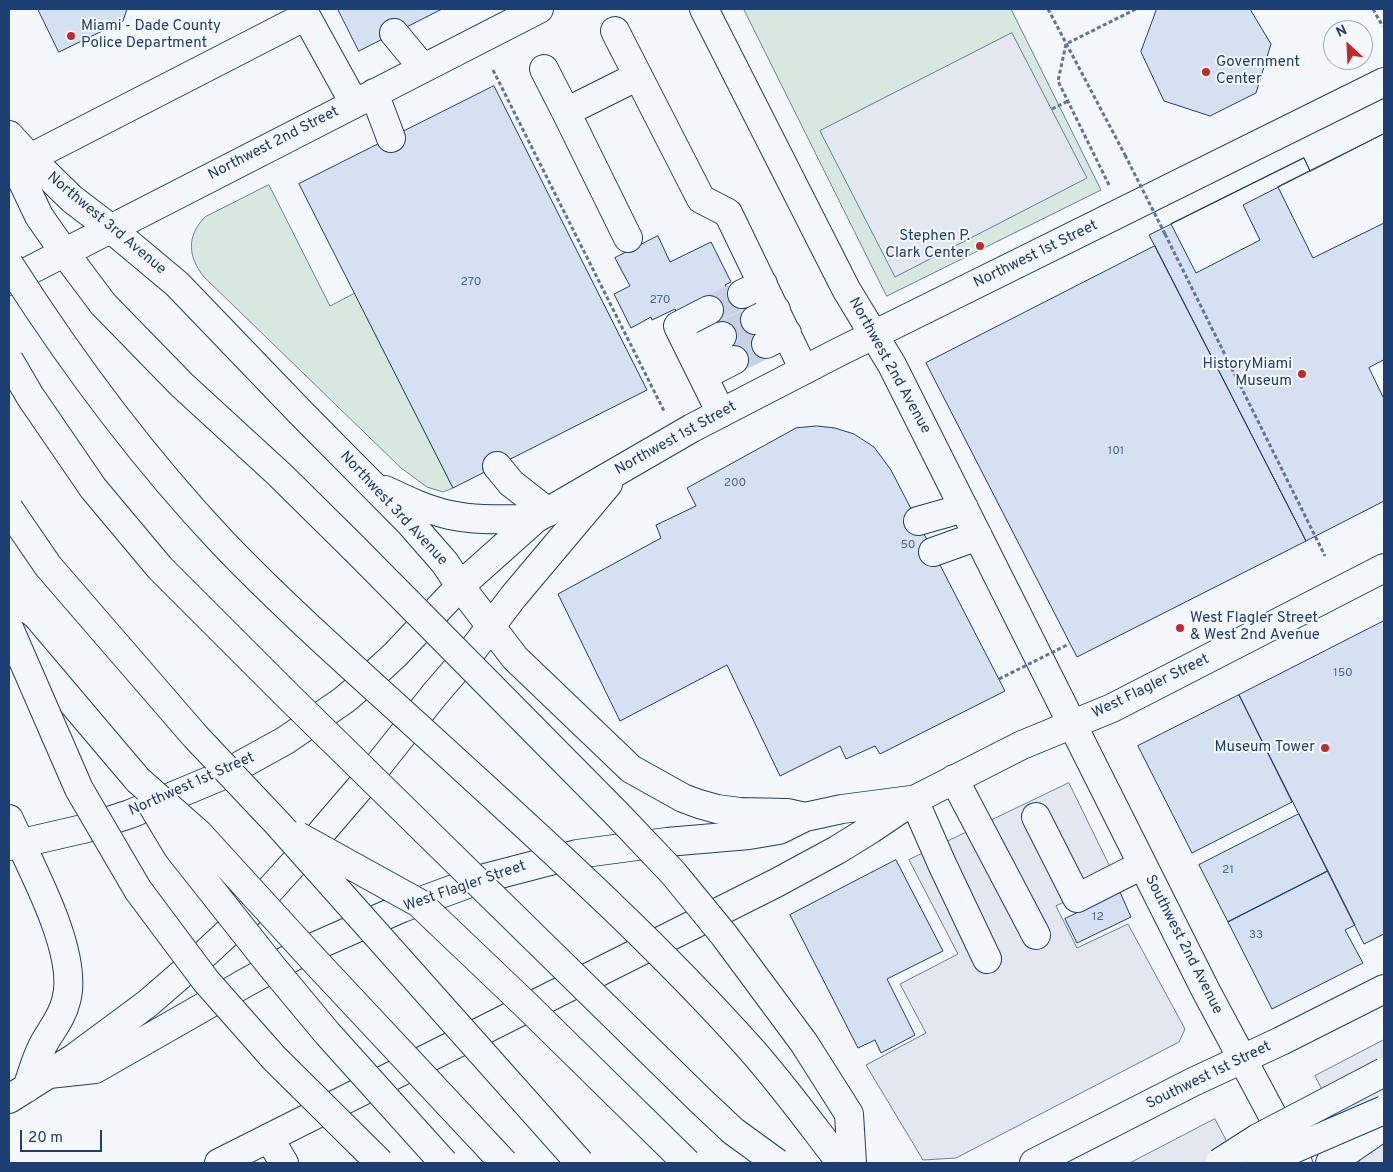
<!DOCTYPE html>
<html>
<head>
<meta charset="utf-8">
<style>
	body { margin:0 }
	#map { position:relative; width:1393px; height:1172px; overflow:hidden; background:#f4f7fb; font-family:Overpass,sans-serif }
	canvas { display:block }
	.frame { position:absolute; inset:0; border:10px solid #1d3f73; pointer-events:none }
	.north { position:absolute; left:1323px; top:20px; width:50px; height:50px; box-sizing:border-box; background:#f4f7fb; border:1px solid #9eadc5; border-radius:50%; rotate:335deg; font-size:14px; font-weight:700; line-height:20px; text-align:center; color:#1d3f73 }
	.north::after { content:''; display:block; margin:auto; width:18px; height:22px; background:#c62828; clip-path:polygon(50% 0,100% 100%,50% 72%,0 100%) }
	.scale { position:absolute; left:20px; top:1130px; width:82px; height:22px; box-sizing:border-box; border:2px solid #1d3f73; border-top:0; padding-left:6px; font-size:15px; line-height:18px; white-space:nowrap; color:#1d3f73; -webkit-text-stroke:4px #f4f7fb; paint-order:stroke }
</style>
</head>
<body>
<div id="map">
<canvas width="1393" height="1172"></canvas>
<div class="frame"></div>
<div class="north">N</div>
<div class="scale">20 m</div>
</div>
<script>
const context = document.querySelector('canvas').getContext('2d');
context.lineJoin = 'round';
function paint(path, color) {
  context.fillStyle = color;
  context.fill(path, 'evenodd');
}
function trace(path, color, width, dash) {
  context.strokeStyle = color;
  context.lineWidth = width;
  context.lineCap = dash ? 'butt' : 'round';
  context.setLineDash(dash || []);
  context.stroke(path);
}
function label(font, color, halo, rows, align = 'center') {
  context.font = font + ' Overpass,sans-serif';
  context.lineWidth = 4;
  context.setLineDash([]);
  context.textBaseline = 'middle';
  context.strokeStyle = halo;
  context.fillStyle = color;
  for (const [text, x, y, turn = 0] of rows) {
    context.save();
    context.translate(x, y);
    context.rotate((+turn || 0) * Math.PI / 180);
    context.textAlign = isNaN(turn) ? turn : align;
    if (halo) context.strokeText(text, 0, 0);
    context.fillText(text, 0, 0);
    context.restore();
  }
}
const green = new Path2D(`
	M744,9h267l90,181 -214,106z
	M269,185l61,121 25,-13 98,195 -10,4 -16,-5 -26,-19 -197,-191c-16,-20 -18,-41 1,-60z`);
paint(green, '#d7e8df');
trace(green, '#687fa3', 1);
const parking = new Path2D(`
	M1012,33l75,145 -192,99 -75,-146z
	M1069,783l46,94 -59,29 21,42 51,-24 57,105 -6,13 -223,116 -33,2 -57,-95 60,-32 -26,-49 58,-30 -49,-94z
	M1384,1040v123h-24l-45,-87z
	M1215,1119l23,44h-108z`);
paint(parking, '#e3e8f0');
trace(parking, '#687fa3', 1);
const building = new Path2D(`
	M38,9h89l-4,12 -64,31z
	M338,9h104l-83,42z
	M1157,9h93l21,35 -15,49 -46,23 -46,-15 -23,-49z
	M494,86l153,304 -194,98 -154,-304z
	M1384,134v89l-71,35 -35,-71z
	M1384,134v367l-78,40 -157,-306 155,-77 6,13z
	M1304,158l6,13 -67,34 17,35 -64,33 -25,-49z
	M658,236l12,26 41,-20 20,40 -6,3 6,12 9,-5 28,55 -32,17 -27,-54 -32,4 -2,-5 -23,11 -1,-3 -20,11 -17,-34 16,-8 -15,-28z
	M1155,246l151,295 -229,116 -151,-294z
	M1384,360v39l-15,-31z
	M817,426l18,2 19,6 20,13 17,23 114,221 -125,63 -5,-8 -29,13 -6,-13 -60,30 -53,-111 -107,56 -62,-127 103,-56 -5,-13 40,-19 -9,-18 109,-60z
	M1384,621v313l-20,10 -125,-249z
	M1239,695l53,107 -100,51 -54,-107z
	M1299,814l29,57 -100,51 -29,-57z
	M896,860l47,91 -56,28 28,56 -34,18 -6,-13 -17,8 -68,-133z
	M1328,871l27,54 -10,5 18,33 -91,46 -44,-87z
	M1120,892l11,25 -54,26 -12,-24z`);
paint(building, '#d5e0f0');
trace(building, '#1d3f73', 1);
trace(new Path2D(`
	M709,310l33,-16
	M722,336l33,-16
	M734,360l32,-16`), '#c9d2e0', 28, [28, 14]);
const minor = new Path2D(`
	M704,9l142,280 46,76 314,626 92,172
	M615,31l86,168 27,14 76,157
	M394,33l29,35
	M544,69l22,43 72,-36
	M374,93l17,45
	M566,112l62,126
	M30,158l276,-142 48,87
	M9,281l530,-272
	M742,294l21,-10
	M709,310l-31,16 43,87
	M755,320l21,-10
	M766,344l21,-11
	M691,352l31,-16
	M703,376l31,-16
	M497,466l14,17 37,29
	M918,521l46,-13
	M933,552l45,-16
	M954,779l82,156
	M914,800l28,64 45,95
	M1036,817l41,81 65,-33
	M269,1138l15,25`);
const major = new Path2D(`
	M9,135l21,23 42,41 38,29 67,56 124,129 109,110 35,40 15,23 55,72 116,111 52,29 16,6 18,5 23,3 47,1 18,4
	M9,153l30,63 25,36
	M385,490c21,10 42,20 65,25 27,6 57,4 85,4
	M9,819c20,45 71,134 57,182 -4,17 -15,29 -23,44 -7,13 -11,29 -16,43
	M9,846l78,-18 43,-14 91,-38 65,-36 58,-40 26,-22 25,-23 65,-69 75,-67 157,-91 145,-75 547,-271
	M49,1074l46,-5 152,-87 53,-29 102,-45 79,-29 96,-25 90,-12 82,-7 30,-5 26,-13 37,-8 69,-9
	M9,1099l65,-41 73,-54 60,-52 43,-40 65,-72 54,-63 66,-83 37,-43 41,-54 95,-113
	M219,1163l557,-280 61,-33 34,-21 43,-29 108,-55 90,-37 272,-140
	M1034,1163l159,-81 88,-41 103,-52`);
const highway = new Path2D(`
	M64,252l39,52 79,81 97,89 76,75
	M16,636l122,144
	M1330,1163l54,-37`);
trace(minor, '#1d3f73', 30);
trace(major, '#1d3f73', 30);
trace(highway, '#1d3f73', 30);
trace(new Path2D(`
	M1048,9l77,146
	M1373,9l9,16 2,1
	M493,70l171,341
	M1052,109l16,-8
	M1109,185l-51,-104 8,-37 70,-35
	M1165,234l160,322`), '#5e769c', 3, [4, 2.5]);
trace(minor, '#f4f7fb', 28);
trace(major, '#f4f7fb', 28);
trace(highway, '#f4f7fb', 28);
const highwayBridge = new Path2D(`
	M9,264c63,99 133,193 214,279 68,71 143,136 216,203 106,97 214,194 310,301 33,37 62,77 92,116
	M9,360l21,36 63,92 67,80 128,128 412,404 33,31 44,32
	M9,509l39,57 147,170 84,89 301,338
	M355,549l263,266 56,59 50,61 80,108 45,71 3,49
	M9,628l70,161 59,101 68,91 68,77 106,105
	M138,780l61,54 115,126 190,203
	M151,803l27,45 95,120 54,65 117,130
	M298,836l121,67 106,101 162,159
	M1219,1163l39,-25 126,-66
	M1261,1163l123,-53`);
trace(highwayBridge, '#1d3f73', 30, []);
trace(new Path2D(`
	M1125,155l40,79
	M999,679l70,-35`), '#5e769c', 3, [4, 2.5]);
trace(highwayBridge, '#f4f7fb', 28);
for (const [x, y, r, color] of [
	[71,36,5,"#c62828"],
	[1206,72,5,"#c62828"],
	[980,246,5,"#c62828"],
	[1302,374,5,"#c62828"],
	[1180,628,5,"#c62828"],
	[1325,748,5,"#c62828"]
]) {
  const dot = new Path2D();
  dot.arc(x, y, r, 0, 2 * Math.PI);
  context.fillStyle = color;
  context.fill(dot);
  trace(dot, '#f4f7fb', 2);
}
label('12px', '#4b6792', null, [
	["270",471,283],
	["270",660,301],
	["101",1116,452],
	["200",735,484],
	["50",908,546],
	["150",1343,674],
	["21",1228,871],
	["12",1098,918],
	["33",1256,936]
]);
label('15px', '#1d3f73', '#f4f7fb', [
	["Miami - Dade County",81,27],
	["Police Department",81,44],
	["Government",1216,63],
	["Center",1216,80],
	["Stephen P.",970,237,"right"],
	["Clark Center",970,254,"right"],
	["HistoryMiami",1292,365,"right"],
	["Museum",1292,382,"right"],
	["West Flagler Street",1190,619],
	["& West 2nd Avenue",1190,636],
	["Museum Tower",1315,748,"right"]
], 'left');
label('15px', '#1d3f73', '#f4f7fb', [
	["Northwest 2nd Street",274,144,-27],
	["Northwest 3rd Avenue",106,224,40],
	["Northwest 1st Street",1036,255,-26],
	["Northwest 2nd Avenue",889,366,61],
	["Northwest 1st Street",676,439,-29],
	["Northwest 3rd Avenue",393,509,47],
	["West Flagler Street",1151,687,-26],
	["Northwest 1st Street",192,785,-24],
	["West Flagler Street",465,887,-19],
	["Southwest 2nd Avenue",1183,945,63],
	["Southwest 1st Street",1209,1076,-26]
]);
</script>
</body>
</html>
